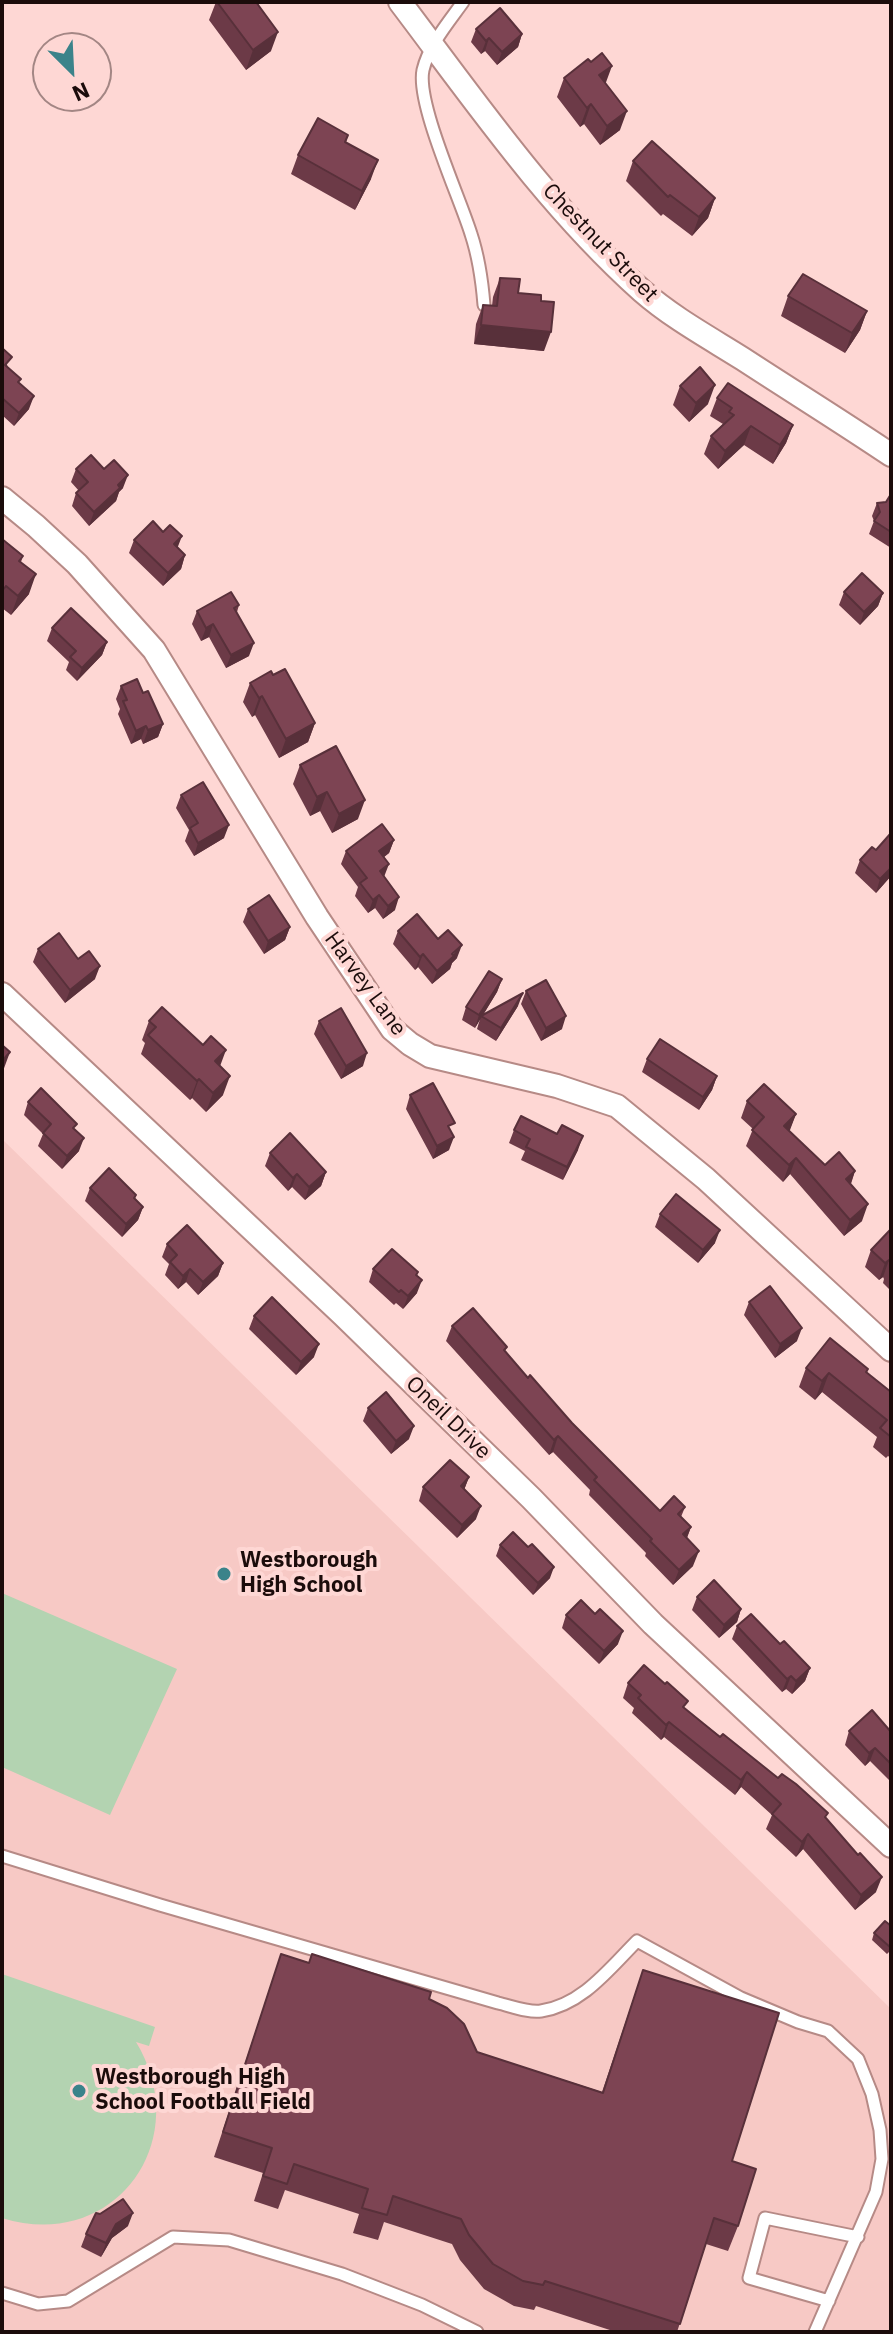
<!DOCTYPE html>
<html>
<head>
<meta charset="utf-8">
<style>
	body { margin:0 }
	#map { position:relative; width:893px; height:2334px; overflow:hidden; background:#fed7d4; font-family:"IBM Plex Sans",sans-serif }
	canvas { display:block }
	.frame { position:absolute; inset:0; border:4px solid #1b0c0b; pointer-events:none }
	.north { position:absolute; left:32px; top:32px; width:80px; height:80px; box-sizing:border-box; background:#fed7d4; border:2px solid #a38684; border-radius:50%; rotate:156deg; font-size:22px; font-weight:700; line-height:32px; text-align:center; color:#1b0c0b }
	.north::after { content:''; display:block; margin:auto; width:28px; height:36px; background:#3b838a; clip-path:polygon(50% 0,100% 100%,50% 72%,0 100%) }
</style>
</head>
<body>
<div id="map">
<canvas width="893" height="2334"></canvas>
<div class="frame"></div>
<div class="north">N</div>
</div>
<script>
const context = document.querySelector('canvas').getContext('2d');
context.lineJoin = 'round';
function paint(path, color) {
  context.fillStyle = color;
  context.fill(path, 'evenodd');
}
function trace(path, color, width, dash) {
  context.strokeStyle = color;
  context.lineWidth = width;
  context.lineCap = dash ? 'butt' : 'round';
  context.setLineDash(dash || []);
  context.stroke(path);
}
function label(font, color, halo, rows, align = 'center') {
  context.font = font + ' "IBM Plex Sans",sans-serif';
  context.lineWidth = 8;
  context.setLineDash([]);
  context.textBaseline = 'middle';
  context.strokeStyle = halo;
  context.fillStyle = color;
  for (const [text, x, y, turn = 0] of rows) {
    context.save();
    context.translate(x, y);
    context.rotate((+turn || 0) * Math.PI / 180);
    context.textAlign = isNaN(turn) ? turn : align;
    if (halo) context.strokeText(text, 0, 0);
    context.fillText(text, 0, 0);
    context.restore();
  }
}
paint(new Path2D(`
	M2,1139l889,870v323h-889z`), '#f7c9c5');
paint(new Path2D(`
	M2,1593l175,76 -67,146 -108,-48z
	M2,1974l153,53 -6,19 -13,-4c60,99 -22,211 -134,176z`), '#b3d3b1');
const lane = new Path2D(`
	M463,2c-15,21 -34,43 -40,68 -7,33 37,128 48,164 8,24 11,46 13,71
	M2,1856l158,49 338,98c13,3 31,10 43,8 41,-6 68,-42 96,-70l104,57 57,24 30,9 30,28 14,35 8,36 2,29 -6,33 -61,140
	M2,2293l36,11 30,-3 105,-64 56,3 113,34 80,31 55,27
	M829,2301l-80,-23 16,-60 93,19`);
const street = new Path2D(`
	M400,2c75,99 148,205 242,289 31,27 66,46 101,68 49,32 99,63 148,96
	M2,498l34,28 41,38 77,86 163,267 75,112 18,15 20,12 127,30 60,20 89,73 185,171
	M2,994l341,321 188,183 122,126 238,222`);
trace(lane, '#b68a86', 15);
trace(street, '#b68a86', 26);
trace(lane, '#fff', 11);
trace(street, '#fff', 22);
paint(new Path2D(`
	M216,2h44l-2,4 13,45 -25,19 -37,-50z
	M476,29l46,5 -4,13 -21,18 -12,-14 -4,3 -10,-12z
	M564,78l41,5 15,47 -20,15 -16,-21 -4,3 -23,-30z
	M348,135l-2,7 25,37 -16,31 -64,-36 7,-19z
	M633,161l82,37 -7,20 -16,18 -29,-22 -2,2 -35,-35z
	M500,278l18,15 23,8 3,50 -70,-7 2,-20 7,-19 9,1 1,-9z
	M788,296l79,15 -7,19 -15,23 -64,-37z
	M2,348l6,20 11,15 10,26 -15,17 -12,-11z
	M680,386l28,18 -19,18 -16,-17z
	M717,398l76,27 -7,18 -13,21 -29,-19 -26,24 -14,-15 7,-18 12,-12 -13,-8z
	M76,469h28l19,19 -4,4 -3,9 -27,25 -17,-20 4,-13 3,-2 -8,-9z
	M891,494v54l-22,-14 5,-13 -2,-5 5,-13 9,-1z
	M2,539l21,17 -2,6 8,32 -18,21 -9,-7z
	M134,540l44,8 7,7 -4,14 -18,17 -34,-33z
	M844,592l39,1 -5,13 -18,19 -21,-20z
	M239,605l-2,7 12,44 -23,12 -17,-31 -8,4 -9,-17 5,-13z
	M52,628l55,14 -5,13 -25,26 -11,-11 3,-8 -22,-21z
	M273,675l42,48 -7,19 -29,16 -24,-43 -3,2 -9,-15 7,-19z
	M121,686l22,7 20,31 -5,13 -15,7 -2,-5 -10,5 -13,-30 2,-5 -4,-10z
	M300,765l58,54 -26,14 -12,-22 -10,5 -17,-32z
	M181,795l43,43 -30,18 -9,-15 4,-11 -13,-22z
	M891,833v43l-15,17 -21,-20 5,-13 16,-10z
	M394,840l-5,13 -5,4v20l11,33 -12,9 -8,-11 -7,5 -13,-17 3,-9 -17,-23 5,-13z
	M248,909l42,18 -5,13 -21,14 -21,-32z
	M398,931l40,8 19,19 -5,5 -2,6 -18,15 -14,-17 -3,3 -22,-26z
	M38,949l40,10 17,20 -30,24 -32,-41z
	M502,979l-5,13 -14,23 35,-9 -22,35 -19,-12 3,-10 -5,9 -13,-8 4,-13z
	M526,991l36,38 -21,12 -20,-37z
	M149,1021l71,45 3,29 -17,17 -14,-14 -2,2 -49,-46 4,-11 -3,-3z
	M319,1021l44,45 -22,13 -27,-45z
	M647,1059l70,17 -5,14 -13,20 -57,-38z
	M410,1095l41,37 -2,18 -16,9 -27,-50z
	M747,1101l49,13 -7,17 36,34 30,6 -4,13 11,37 -18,15 -54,-62 -7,8 -37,-36 7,-17 -12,-11z
	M28,1102l47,28 4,21 -17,18 -24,-23 5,-12 -19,-19z
	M514,1130l64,20 -15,30 -42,-20 4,-9 -16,-8z
	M270,1153l56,19 -5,14 -16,14 -13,-13 -4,4 -23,-25z
	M90,1188l46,7 -1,4 8,8 -5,13 -16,17 -37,-36z
	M660,1214l55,29 -17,20 -43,-36z
	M891,1231v60l-8,-8 1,-4 -1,-2 -4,3 -14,-13 6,-17z
	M167,1244l56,19 -5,13 -20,19 -12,-13 -8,7 -13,-14 4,-11 -7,-7z
	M373,1269l45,3 -1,4v17l-14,16 -7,-6 -2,2 -25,-23z
	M749,1302l48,39 -22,17 -31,-43z
	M254,1316l60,41 -18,18 -47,-46z
	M452,1326l55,21 -2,4 23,27 132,133 25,-4 -4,10 10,10 -4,11 6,28 -20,19 -28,-29 1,-3 -57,-58 1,-5 -37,-38 -4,3 -103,-114z
	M806,1368l62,1 -1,4 24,19v66l-3,-2 -2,2 -13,-11 4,-10 -55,-45 -7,8 -16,-13z
	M368,1408l41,31 -18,15 -28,-33z
	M469,1477l-5,13 12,29 -19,19 -38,-37 4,-14z
	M500,1545l50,33 -17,17 -37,-39z
	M697,1597l44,12 -4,13 -18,16 -27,-28z
	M566,1615l52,29 -19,20 -37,-36z
	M737,1626l73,42 -5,13 -13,13 -6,-5 -4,3 -50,-53z
	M628,1683l57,26 141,109 50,74 -21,18 -52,-61 -7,8 -30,-28 6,-14 -31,-28 -6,8 -71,-58 -3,3 -29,-27 2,-5 -11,-10z
	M849,1731l42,1v50l-21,-21 -5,5 -20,-21z
	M885,1921l6,29 -4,4 -15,-14 2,-7z
	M281,1954l148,45 48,53 125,40 41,-122 89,191 6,65 -10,25 -22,-7 -29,88h-61l-80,-26 -2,4 -20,-4 -30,-17 -24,-29 -8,-16 -68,-22 -6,18 -25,-7 6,-19 -74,-24 -7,19 -24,-8 9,-28 -49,-16z
	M128,2226l-16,12 -11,19 -20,-10 5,-13z`), '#6c3a47');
paint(new Path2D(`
	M278,32l-7,19 -25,19 7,-20z
	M522,34l-4,13 -21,18 5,-13z
	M489,38l-4,13 -4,3 5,-13z
	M612,66l-7,19 -6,-10z
	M591,104l-7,20 -4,3 7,-19z
	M627,111l-7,19 -20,15 7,-19z
	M378,160l-7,19 -16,31 7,-19z
	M715,198l-7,20 -16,18 7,-19z
	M867,311l-7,19 -15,23 7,-20z
	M481,325l70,7 -7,19 -70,-7z
	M715,385l-7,19 -19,18 7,-19z
	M34,396l-5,13 -15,17 5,-13z
	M793,425l-7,18 -13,21 7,-19z
	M751,426l-7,19 -26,24 7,-18z
	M128,475l-5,13 -4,4 -3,9 -27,25 5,-14 24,-27z
	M182,536l-5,13 -3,-5z
	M185,555l-4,14 -18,17 5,-13z
	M36,574l-7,20 -18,21 7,-19z
	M883,593l-5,13 -18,19 4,-13z
	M213,624l-4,13 -8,4 5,-13z
	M107,642l-5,13 -25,26 5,-13z
	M254,643l-5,13 -23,12 5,-13z
	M262,696l-7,19 -3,2 7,-19z
	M315,723l-7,19 -29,16 7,-19z
	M163,724l-5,13 -15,7 5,-14z
	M146,726l-5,13 -10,5 5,-13z
	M327,792l-7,19 -10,5 7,-19z
	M365,800l-7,19 -26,14 7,-19z
	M229,825l-5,13 -30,18 4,-13z
	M394,840l-5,13 -14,11 4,-13z
	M389,864l-5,13 -4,-6z
	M891,868v8l-15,17 4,-14z
	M379,895l-4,13 -7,5 5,-13z
	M399,897l-4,13 -12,9 5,-13z
	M290,927l-5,13 -21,14 4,-13z
	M462,945l-5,13 -5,5 -2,6 -18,15 5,-13z
	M423,954l-5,13 -3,3 5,-13z
	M100,966l-5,13 -30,24 5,-13z
	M502,979l-5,13 -22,36 4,-13z
	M523,993l-5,13 -22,35 5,-13z
	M566,1016l-4,13 -21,12 5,-13z
	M226,1050l-7,19 -4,-8z
	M10,1052l-7,19 -1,1v-11z
	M367,1053l-4,13 -22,13 5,-13z
	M230,1076l-7,19 -17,17 7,-19z
	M717,1076l-5,14 -13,20 4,-13z
	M199,1079l-7,19 -2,2 7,-19z
	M796,1114l-6,16 -12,13 6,-17z
	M583,1136l-5,14 -15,30 4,-13z
	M454,1137l-5,13 -16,9 4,-13z
	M84,1138l-5,13 -17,18 5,-13z
	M796,1158l-6,16 -7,8 6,-17z
	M855,1171l-6,17 -3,-9z
	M326,1172l-5,14 -16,14 4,-13z
	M297,1174l-5,13 -4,4 5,-13z
	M868,1204l-6,17 -18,15 6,-16z
	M143,1207l-5,13 -16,17 4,-13z
	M720,1230l-5,13 -17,20 5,-13z
	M889,1260l-6,17 -4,3 6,-17z
	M223,1263l-5,13 -20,19 5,-13z
	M190,1269l-4,13 -8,7 5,-13z
	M422,1280l-5,13 -14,16 5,-13z
	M802,1328l-5,13 -22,17 5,-14z
	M319,1344l-5,13 -18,18 5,-13z
	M829,1373l-7,19 -7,8 7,-19z
	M414,1426l-5,13 -18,15 5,-13z
	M558,1436l-5,16 -4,3 5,-15z
	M469,1477l-5,13 -3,-4z
	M481,1506l-5,13 -19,19 5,-13z
	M691,1527l-6,15 -2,-8z
	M699,1551l-6,15 -20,19 6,-15z
	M554,1567l-4,11 -17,17 5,-12z
	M741,1609l-4,13 -18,16 5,-13z
	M623,1631l-5,13 -19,20 5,-13z
	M810,1668l-5,13 -13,13 4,-13z
	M791,1676l-5,13 -4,3 5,-13z
	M669,1722l-5,15 -3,3 5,-15z
	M875,1748l-5,13 -5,5 4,-13z
	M747,1772l-6,15 -6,8 6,-15z
	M808,1834l-5,15 -7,8 6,-15z
	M882,1877l-6,15 -21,18 6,-15z
	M133,2213l-5,13 -16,12 -11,19 5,-14 10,-19z`), '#58303a');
const building = new Path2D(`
	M217,2h39l22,30 -25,18z
	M500,8l22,26 -20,18 -13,-14 -3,3 -10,-12z
	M602,53l10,13 -13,9 28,36 -20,15 -16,-22 -4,4 -23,-30 24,-19 3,3z
	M318,118l30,17 -3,7 33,18 -16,31 -64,-36z
	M652,141l63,57 -16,19 -29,-22 -2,2 -35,-36z
	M803,274l64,37 -15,22 -64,-37z
	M500,278l20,1 -2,14 23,2v6l13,1 -3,30 -70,-7 2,-20 14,1z
	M2,348l10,9 -7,8 16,14 -3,3 16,14 -15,17 -17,-15z
	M700,367l15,18 -19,18 -16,-17z
	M728,383l65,42 -13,20 -29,-19 -26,25 -14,-15 23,-21 -5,-3 3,-4 -15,-10z
	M91,455l13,14 10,-9 14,15 -10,10 2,3 -26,24 -18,-19 12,-11 -12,-13z
	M891,494v38l-17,-11 6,-9 -3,-9 9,-1z
	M153,521l10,11 7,-7 12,11 -8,8 11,11 -17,18 -34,-33z
	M2,539l21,17 -4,5 17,13 -18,22 -12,-10 -4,5z
	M862,573l21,20 -19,19 -20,-20z
	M231,592l8,13 -5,3 20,35 -23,12 -18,-31 -7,4 -9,-17z
	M71,608l36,34 -25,26 -12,-11 6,-6 -24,-23z
	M285,669l30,54 -29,16 -24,-43 -3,2 -9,-15 21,-12 2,4z
	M137,679l6,14 5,-2 15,33 -15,6 -2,-4 -10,5 -13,-30 4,-1 -6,-14z
	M336,746l29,54 -26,14 -12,-22 -10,5 -17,-32z
	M203,782l26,43 -31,18 -8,-15 8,-5 -17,-28z
	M382,824l12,16 -15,11 10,13 -9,7 19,26 -11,9 -9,-11 -6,5 -13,-17 7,-5 -21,-27z
	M891,833v35l-11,11 -20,-19 12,-13 4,3z
	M269,895l21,32 -22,14 -20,-32z
	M417,914l21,25 10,-9 14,15 -10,9 2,2 -17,15 -14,-17 -3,3 -22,-26z
	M59,933l19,26 11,-8 11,15 -30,24 -32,-41z
	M489,971l13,8 -23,36 -13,-8z
	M546,980l20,36 -20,12 -20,-37z
	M523,993l-22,35 -20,-12z
	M162,1007l41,38 8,-9 15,14 -11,11 15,15 -17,17 -14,-14 -2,2 -49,-46 8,-8 -7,-6z
	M341,1008l26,45 -21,13 -27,-45z
	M660,1039l57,37 -14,21 -56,-38z
	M2,1045l8,7 -8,9z
	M433,1083l22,40 -7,3 6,11 -17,9 -27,-51z
	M764,1084l32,30 -12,12 41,39 14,-13 16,19 -9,8 22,25 -18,16 -54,-62 -7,7 -37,-35 12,-13 -17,-16z
	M41,1088l36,36 -4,4 11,10 -17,18 -24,-23 8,-9 -23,-22z
	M521,1116l36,18 5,-9 21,11 -16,31 -41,-20 4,-8 -16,-9z
	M290,1133l36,39 -17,15 -12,-13 -4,4 -23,-25z
	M109,1168l27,27 -2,3 9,9 -17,17 -36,-36z
	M676,1194l44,36 -17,20 -43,-36z
	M187,1225l36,38 -20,19 -13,-13 -7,7 -13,-14 7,-7 -10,-11z
	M890,1230l1,1v32l-2,-3 -4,3 -14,-13z
	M392,1249l26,23 -2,3 6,5 -14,16 -7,-6 -2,2 -26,-23z
	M770,1286l32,42 -22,16 -31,-42z
	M272,1297l47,47 -18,18 -47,-46z
	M473,1308l34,39 -3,3 24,28 2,-3 42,48 88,88 14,-15 11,11 -7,7 13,13 -8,7 16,17 -20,19 -29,-29 2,-2 -58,-59 3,-3 -39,-41 -4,4 -102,-114z
	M830,1338l38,31 -2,3 25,20v45l-11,-9 7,-8 -58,-47 -7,8 -16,-13z
	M386,1392l28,34 -18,15 -28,-33z
	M450,1460l19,17 -8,9 20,20 -19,19 -39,-38z
	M513,1532l15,15 4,-3 22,23 -16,16 -38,-38z
	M714,1580l27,29 -17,16 -27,-28z
	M581,1600l14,14 5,-5 23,22 -19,20 -38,-36z
	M751,1614l29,30 4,-3 26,27 -14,13 -5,-5 -4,3 -50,-53z
	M644,1665l21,19 2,-2 21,19 -5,6 37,30 3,-3 55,44 4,-4 14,10 32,29 -3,4 33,38 2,-2 22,24 -21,18 -53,-61 -6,8 -30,-28 9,-10 -34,-32 -6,8 -72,-58 -3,3 -28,-27 3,-3 -13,-12z
	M872,1710l19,22v32l-16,-16 -6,5 -20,-22z
	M885,1921l6,5v20l-1,1 -16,-14z
	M281,1954l28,9 3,-9 119,38 -2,7 18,9 17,16 13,28 126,41 40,-123 136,43 -47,148 24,8 -18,57 -24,-8 -34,106 -135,-43 -2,4 -20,-4 -30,-17 -24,-29 -8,-16 -68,-23 -6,19 -25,-7 6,-19 -74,-25 -7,20 -24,-8 9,-28 -49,-16z
	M123,2199l10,14 -17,11 -10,19 -20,-9 10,-21 4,1z`);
paint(building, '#7d4453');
trace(building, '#58303a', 2);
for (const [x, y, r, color] of [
	[224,1574,8,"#3b838a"],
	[79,2091,8,"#3b838a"]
]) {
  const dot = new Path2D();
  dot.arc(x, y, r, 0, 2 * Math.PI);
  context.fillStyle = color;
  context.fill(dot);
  trace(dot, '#fed7d4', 3);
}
label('22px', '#1b0c0b', '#fed7d4', [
	["Chestnut Street",600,243,46],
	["Harvey Lane",365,984,54],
	["Oneil Drive",448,1418,44]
]);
label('bold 22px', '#1b0c0b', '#fed7d4', [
	["Westborough",240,1561],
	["High School",240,1586],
	["Westborough High",95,2078],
	["School Football Field",95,2103]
], 'left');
</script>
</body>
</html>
